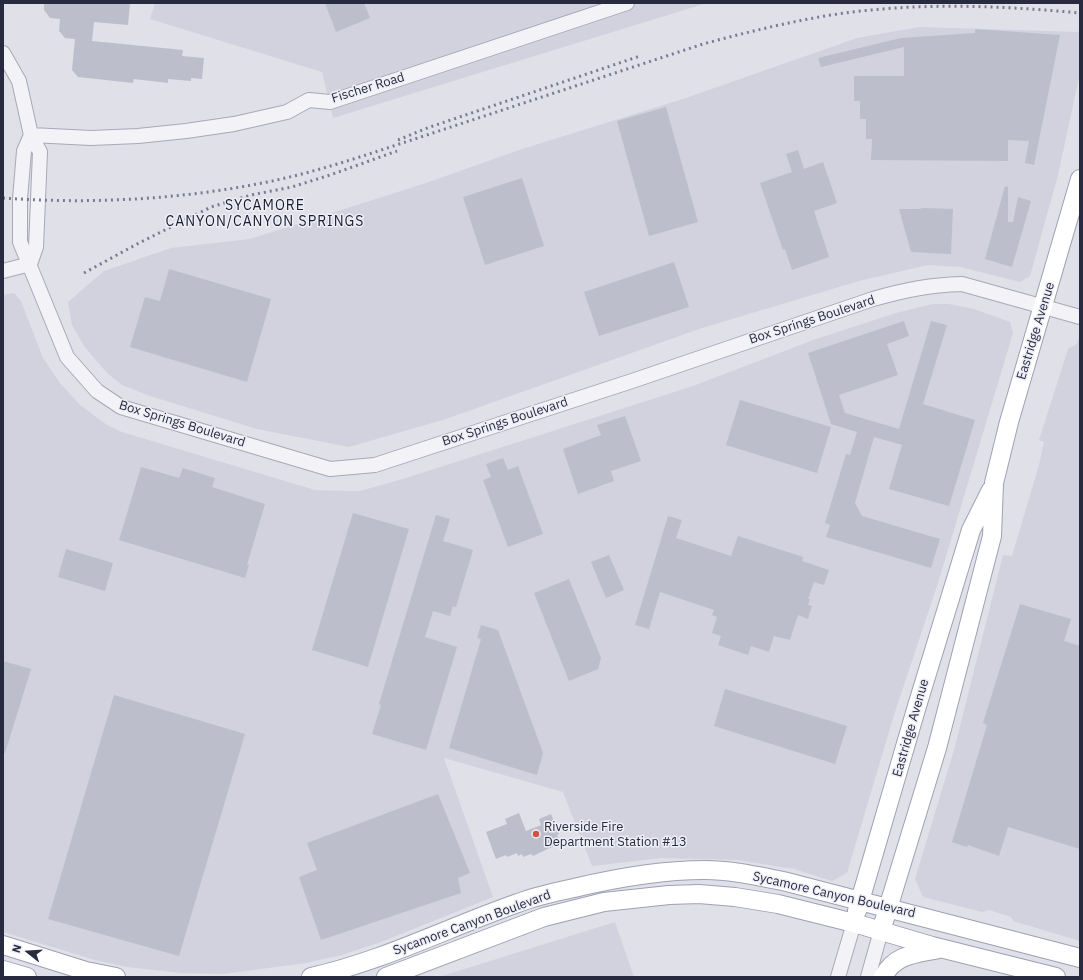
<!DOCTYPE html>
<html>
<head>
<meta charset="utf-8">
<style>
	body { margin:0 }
	#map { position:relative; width:1083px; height:980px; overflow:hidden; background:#dfe0e8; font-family:"IBM Plex Sans",sans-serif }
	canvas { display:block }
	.frame { position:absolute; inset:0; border:4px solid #282a40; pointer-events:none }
	.north { position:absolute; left:8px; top:932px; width:40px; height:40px; -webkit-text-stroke:3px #eeeff6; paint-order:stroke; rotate:287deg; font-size:11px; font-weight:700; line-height:16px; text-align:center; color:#282a40 }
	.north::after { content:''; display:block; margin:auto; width:14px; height:18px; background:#282a40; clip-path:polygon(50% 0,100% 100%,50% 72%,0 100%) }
</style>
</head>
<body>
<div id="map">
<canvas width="1083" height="980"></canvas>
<div class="frame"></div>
<div class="north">N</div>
</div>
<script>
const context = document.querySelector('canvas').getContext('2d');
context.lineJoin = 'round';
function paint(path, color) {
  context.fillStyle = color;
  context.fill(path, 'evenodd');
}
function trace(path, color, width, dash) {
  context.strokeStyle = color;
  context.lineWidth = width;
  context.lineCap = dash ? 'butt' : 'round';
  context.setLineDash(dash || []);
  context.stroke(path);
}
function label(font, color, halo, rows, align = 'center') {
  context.font = font + ' "IBM Plex Sans",sans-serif';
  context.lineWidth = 3;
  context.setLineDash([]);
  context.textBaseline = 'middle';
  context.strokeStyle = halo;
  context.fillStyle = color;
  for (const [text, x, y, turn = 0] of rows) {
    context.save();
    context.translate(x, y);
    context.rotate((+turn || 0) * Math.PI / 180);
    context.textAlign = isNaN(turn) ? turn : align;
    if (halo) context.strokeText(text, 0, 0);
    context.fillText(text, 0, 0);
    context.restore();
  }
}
paint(new Path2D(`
	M155,3h552l-374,115 -11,-46 -172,-53z
	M919,27l161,5v41l-22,102 -28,101 -10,6 -60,-15 -32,-2 -69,16 -157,47 -256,91 -97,28 -92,-18 -107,-33 -28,-11 -15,-12 -23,-27 -12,-21 -4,-23 36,-31 67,-23 79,-9 176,-56 93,-33 167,-52 171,-60z
	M14,293l7,8 22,57 17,25 20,22 27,20 15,7 193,58 31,1h14l46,-13 287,-92 123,-47 80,-26 37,-9h16l25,5 36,13 3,11 -75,250 -44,132 -47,158 -15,8 -38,-12 -57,-9 -76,-2 -69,8 -29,-74 -119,-34 49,139 -112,45 -39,13 -36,8 -83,11 -42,-1 -54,-6 -32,-7 -92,-28v-637z
	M1080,334v607l-67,-20 -2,-4 -22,-7 -7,2 -59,-15 -8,-18 39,-129 49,-195 9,1 27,-91 5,-23 -5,-2 29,-91 9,-5z
	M615,922l19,55h-195z`), '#d1d2dd');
paint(new Path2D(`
	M44,3h86l-2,22 -34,-3 -2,19 91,9 -1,6 22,2 -2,21 -11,-1v3l-23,-2v4l-34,-4 -1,4 -55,-6 -6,-7 3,-31 -10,-1 -6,-7 1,-12 -10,-1 -6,-8z
	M325,3h39l6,15 -34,14z
	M975,29l85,6 -26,130 -9,-2 4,-22 -21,-1v21l-137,-1 1,-21h-6v-20h-6v-18h-6v-25h50v-29l-83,20 -3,-9 83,-20 74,-5z
	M666,107l32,115 -49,14 -32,-115z
	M798,150l6,19 19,-7 14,41 -23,8 15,46 -37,13 -7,-21 -2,1 -23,-67 32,-11 -6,-18z
	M522,178l22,68 -59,19 -22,-68z
	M1005,186l3,1v35h5l5,-25 13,4 -19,66 -27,-8z
	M923,208l30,1 -2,45 -40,-2 -12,-43h20z
	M674,262l15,45 -90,29 -15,-44z
	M169,269l102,30 -24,83 -117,-35 15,-50 15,4z
	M904,321l5,15 -22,8 11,31 -59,20 6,18 54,16 32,-108 16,4 -24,79 52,16 -26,86 -60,-17 13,-44 -28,-8 -19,66 7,13 78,23 -9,29 -105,-31 4,-12 -5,-2 21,-69 4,1 7,-23 -26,-8 -23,-71z
	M740,400l91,27 -14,46 -91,-28z
	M625,416l16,45 -30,10 3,10 -36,13 -15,-45 38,-14 -4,-10z
	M503,458l5,12 10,-4 25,68 -35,13 -25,-67 8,-3 -5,-13z
	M141,467l38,11 4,-10 32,10 -3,9 53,17 -18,61h2l-4,13 -126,-38z
	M353,513l56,16 -41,138 -56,-17z
	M436,515l14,4 -7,22 30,9 -17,57 -3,-1 -3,10 -17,-5 -8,26 32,10 -31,103 -54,-16 9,-29 -2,-1z
	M668,516l14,4 -6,18 55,18 7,-20 65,21 -1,4 27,9 -5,15 -10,-3 -6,17h2l-2,6 4,1 -4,13 -10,-4 -8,25 -16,-4 -5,16 -18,-6 -3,9 -30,-10 3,-9 -9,-3 5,-16 -5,-2 2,-5 -54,-18 -11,37 -14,-4z
	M66,549l47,14 -8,28 -47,-14z
	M609,555l15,35 -18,8 -15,-36z
	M569,579l32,79 -3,11 -29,12 -35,-88z
	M1020,604l51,15 -7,22 16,5v203l-72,-22 -9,29 -31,-11 -1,2 -15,-5 35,-117 -4,-2z
	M481,625l17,5 45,123 -6,22 -88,-27 32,-109 -4,-1z
	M3,661l28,8 -26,84h-2z
	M725,689l122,37 -12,38 -121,-38z
	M114,695l131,39 -66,222 -131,-37z
	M438,794l32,79 -12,5 3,15 -140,47 -22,-63 18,-7 -10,-27z
	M519,813l7,18 15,-6 -2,-6 12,-5 8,20 -2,1 3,8 -27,13 -2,-2 -8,3 -1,-3 -4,2 -1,-3 -10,4 -1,-2 -10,4 -10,-27 21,-8 -2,-5z`), '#bcbecb');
const minor = new Path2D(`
	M3,53l16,28 12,54 9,17 -4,95 -6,17
	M31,135l-7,16 -4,48v43l47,115 30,34 24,16 209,62 45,-4 260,-85 238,-81c32,-9 56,-14 89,-15l118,33
	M31,135l60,3 47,-2 48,-5 48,-7 53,-12 22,-12 21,2 297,-99
	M3,271l27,-7
	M838,977l16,-54
	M868,977l13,-46`);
const major = new Path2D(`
	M857,911l60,-205 54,-176 20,-40
	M881,931l56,-183 55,-212 2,-53 15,-61 71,-243
	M3,945l83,26 30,6
	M3,970l24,7
	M311,977c72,-16 138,-50 207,-74 18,-7 37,-11 56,-15 42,-10 87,-18 131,-18 26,0 52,6 78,11l297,77
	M386,977l158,-60 60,-15 65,-7 30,-1 36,3 43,7 76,19 78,23 124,31
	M883,977c12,-23 32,-23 56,-28`);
trace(minor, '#a8a9b6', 16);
trace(major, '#9ea1b4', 20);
trace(minor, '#f2f2f7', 14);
trace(major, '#fff', 18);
trace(new Path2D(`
	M398,140l32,-13 210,-71
	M3,198c85,6 170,2 254,-14 38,-7 75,-18 112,-30l334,-110c41,-11 81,-21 122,-28 84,-14 170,-11 255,-3
	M84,273l55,-30 72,-36 40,-12 41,-8 38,-12 67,-24`), '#787b92', 3, [2, 4]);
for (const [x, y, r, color] of [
	[536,834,4,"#cf5342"]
]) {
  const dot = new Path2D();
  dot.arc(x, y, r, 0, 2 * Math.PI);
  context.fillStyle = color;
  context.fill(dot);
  trace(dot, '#eeeff6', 1.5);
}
label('13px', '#282a40', '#eeeff6', [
	["Fischer Road",368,88,-17],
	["Box Springs Boulevard",812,320,-18],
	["Eastridge Avenue",1036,331,-73],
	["Box Springs Boulevard",505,422,-18],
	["Box Springs Boulevard",182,424,17],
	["Eastridge Avenue",911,728,-74],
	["Sycamore Canyon Boulevard",834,895,13],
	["Sycamore Canyon Boulevard",472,923,-20]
]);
label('13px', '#282a40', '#eeeff6', [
	["Riverside Fire",544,827],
	["Department Station #13",544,842]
], 'left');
context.letterSpacing = '1px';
label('14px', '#1a1b30', '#eeeff6', [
	["SYCAMORE",265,206],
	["CANYON/CANYON SPRINGS",265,222]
]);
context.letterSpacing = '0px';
</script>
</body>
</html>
